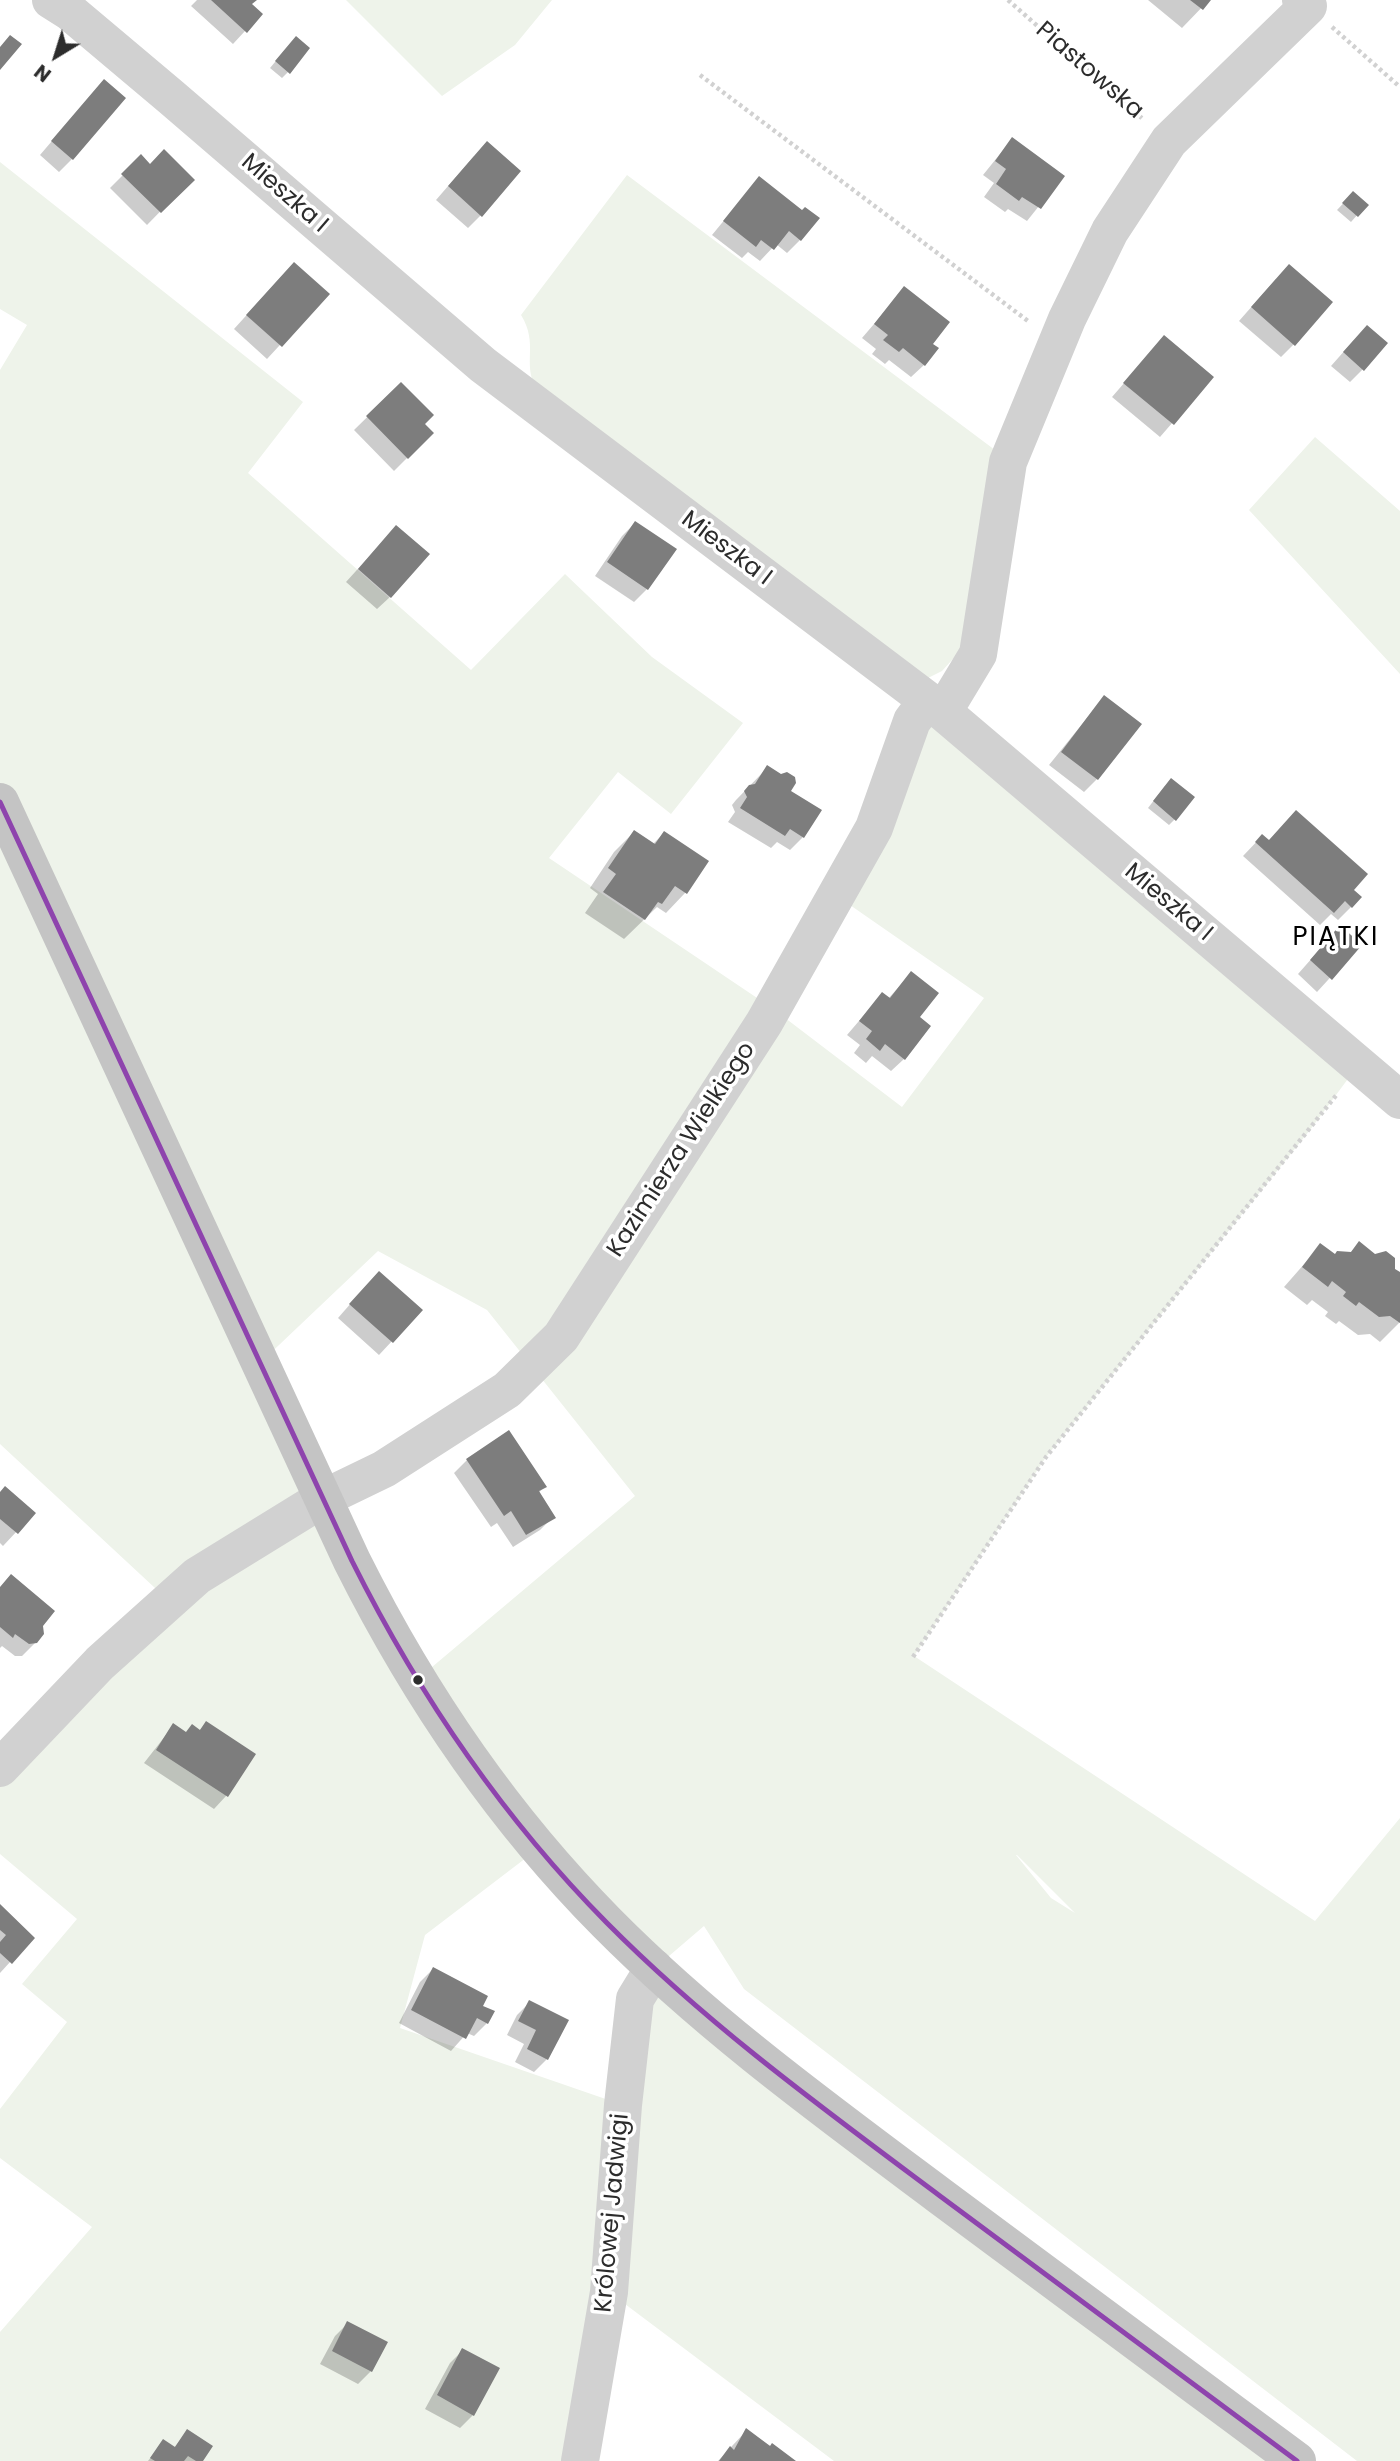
<!DOCTYPE html>
<html>
<head>
<meta charset="utf-8">
<style>
	body { margin:0 }
	#map { position:relative; width:1400px; height:2461px; overflow:hidden; background:#fff; font-family:Poppins,sans-serif }
	canvas { display:block }
	.north { position:absolute; left:21px; top:21px; width:70px; height:70px; -webkit-text-stroke:5px #fff; paint-order:stroke; rotate:218deg; font-size:19px; font-weight:700; line-height:28px; text-align:center; color:#2c2c2c }
	.north::after { content:''; display:block; margin:auto; width:24px; height:32px; background:#2c2c2c; clip-path:polygon(50% 0,100% 100%,50% 72%,0 100%) }
</style>
</head>
<body>
<div id="map">
<canvas width="1400" height="2461"></canvas>
<div class="north">N</div>
</div>
<script>
const context = document.querySelector('canvas').getContext('2d');
context.lineJoin = 'round';
function paint(path, color) {
  context.fillStyle = color;
  context.fill(path, 'evenodd');
}
function trace(path, color, width, dash) {
  context.strokeStyle = color;
  context.lineWidth = width;
  context.lineCap = dash ? 'butt' : 'round';
  context.setLineDash(dash || []);
  context.stroke(path);
}
function label(font, color, halo, rows, align = 'center') {
  context.font = font + ' Poppins,sans-serif';
  context.lineWidth = 7;
  context.setLineDash([]);
  context.textBaseline = 'middle';
  context.strokeStyle = halo;
  context.fillStyle = color;
  for (const [text, x, y, turn = 0] of rows) {
    context.save();
    context.translate(x, y);
    context.rotate((+turn || 0) * Math.PI / 180);
    context.textAlign = isNaN(turn) ? turn : align;
    if (halo) context.strokeText(text, 0, 0);
    context.fillText(text, 0, 0);
    context.restore();
  }
}
paint(new Path2D(`
	M346,0h206l-37,45 -73,51z
	M0,162l303,240 -55,71 223,197 94,-96 87,83 91,66 -72,91 -53,-42 -69,86 223,150 130,99 82,-109 -147,-102 75,-175 31,-9 416,352 -49,66 -264,327 -132,199 401,265 85,-103v643h-43l-613,-472 -40,-63 -49,42 642,493h-463l-225,-169 -29,169h-580v-129l92,-105 -92,-69v-49l67,-87 -45,-38 55,-65 -77,-65v-86l169,-167 -169,-157v-1074l27,-45 -27,-16zM378,1251l109,59 148,186 -216,182 -160,-314zM539,1848l115,120 -31,137 -223,-77 25,-93zM1016,1855h1l58,58 -24,-15z
	M627,175l372,278 -37,196 -20,22 -16,8 -390,-291c-14,-25 3,-44 -15,-73z
	M1315,437l85,74v163l-151,-164z`), '#eef3ea');
paint(new Path2D(`
	M197,0h57l-4,5 -5,26 -12,13 -42,-38z
	M1148,0h61l-27,28z
	M290,44l-2,28 -6,6 -12,-10z
	M92,94l-20,65 -13,13 -19,-17z
	M1012,139l51,37 -36,45 -19,-12 -3,3 -21,-15 10,-14 -11,-8z
	M474,156l7,59 -13,13 -32,-28z
	M141,157l9,9 42,13 -45,46 -37,-37z
	M759,178l43,34 -2,28 -13,13 -11,-9 -16,17 -12,-9 -6,6 -30,-23z
	M1353,193l13,12 -15,17 -14,-12z
	M281,277l46,17 -60,65 -33,-30z
	M1276,279l18,65 -13,13 -42,-36z
	M904,289l27,55 -7,21 -13,12 -22,-17 -4,4 -13,-10 4,-5 -14,-11z
	M1164,337l48,40 -52,60 -48,-40z
	M1354,340l9,29 -13,13 -19,-16z
	M401,384l21,40 10,9 -38,38 -40,-41z
	M635,523l12,66 -13,13 -39,-26 27,-40z
	M384,540l6,57 -13,12 -31,-27z
	M1104,697l-7,82 -13,13 -35,-27z
	M767,768l21,24 15,45 -13,13 -13,-8 -6,6 -43,-26 7,-10 -3,-7 4,-5z
	M1165,786l10,33 -6,6 -21,-17z
	M634,832l19,12 11,-11 43,28 -22,32 -19,20 -9,-6 -33,32 -39,-26 13,-19 -8,-6 24,-36z
	M1262,836l90,54 -1,17 -13,13 -7,-6 -11,11 -77,-69z
	M1328,940l32,5 -43,47 -19,-18z
	M911,973l6,44 -13,42 -13,12 -19,-15 -6,7 -12,-10 6,-8 -13,-10 35,-41 6,5z
	M1359,1244l41,30v48l-20,20 -10,-8 -12,1 -19,-14 -3,3 -11,-8 3,-4 -16,-12 -5,5 -23,-18 36,-41 14,10 15,-2z
	M366,1286l54,25 -41,44 -41,-37z
	M467,1460l78,27 -7,6 15,24 -13,13 -27,17 -16,-24 -6,4 -37,-54z
	M0,1494l34,19 -31,33 -3,-3z
	M0,1587l41,38 -5,17 -14,14h-7l-13,-10 -2,2z
	M206,1723l48,32 -28,41 -12,13 -70,-46 29,-37 12,7 14,-2z
	M0,1907l32,31 -32,35z
	M433,1969l54,54 -13,13 -7,-3 -16,18 -52,-28 21,-41z
	M530,2002l37,18 -20,39 -13,13 -19,-10 9,-18 -17,-9 10,-20z
	M348,2323l23,48 -13,13 -38,-20 15,-28z
	M463,2350l10,65 -13,13 -35,-19 25,-46z
	M747,2430l45,31h-74z
	M187,2431l14,30h-53l15,-20 11,7z`), '#0003');
paint(new Path2D(`
	M211,0h46l-5,4 11,10 -16,19z
	M1190,0h21l-8,10z
	M10,35l12,9 -22,26v-23z
	M296,36l14,12 -20,26 -15,-13z
	M104,79l22,19 -53,62 -22,-19z
	M1012,137l53,39 -24,33 -19,-12 -3,4 -23,-17 10,-15 -11,-8z
	M487,141l34,30 -39,46 -34,-31z
	M164,149l31,31 -34,33 -40,-39 20,-20 9,10z
	M759,176l43,34 3,-3 15,11 -19,23 -12,-10 -15,19 -13,-10 -5,7 -33,-26z
	M1353,191l16,14 -11,12 -16,-14z
	M294,262l36,32 -48,53 -36,-32z
	M1289,264l44,38 -38,44 -44,-39z
	M904,286l46,36 -17,22 6,4 -14,18 -22,-18 -4,4 -16,-12 5,-5 -14,-11z
	M1367,325l21,18 -24,28 -21,-19z
	M1164,335l50,42 -40,48 -51,-42z
	M401,382l33,33 -9,9 9,9 -26,26 -42,-43z
	M635,521l42,28 -29,41 -41,-28z
	M396,525l34,29 -39,44 -33,-29z
	M1104,695l38,29 -44,56 -37,-28z
	M767,765l14,9 6,-2 8,5 1,6 -5,8 31,19 -18,28 -14,-9 -5,7 -45,-28 7,-11 -3,-6 5,-6 6,-1z
	M1171,778l24,19 -19,24 -23,-20z
	M1296,810l72,64 -14,16 8,7 -10,11 -7,-7 -11,12 -79,-71 7,-8 7,6z
	M634,830l21,14 9,-13 45,30 -22,33 -12,-8 -13,18 -4,-2 -13,18 -42,-28 13,-18 -8,-6z
	M1340,925l22,20 -30,35 -22,-20z
	M911,971l28,22 -19,24 11,9 -26,34 -20,-16 -5,7 -14,-12 6,-8 -13,-10 23,-29 8,6z
	M1359,1241l16,13 11,-3 9,7v11l5,3v51l-10,-7 -11,1 -20,-15 -3,4 -13,-10 3,-4 -14,-11 -4,6 -26,-20 18,-24 15,11 2,-3 14,1z
	M379,1271l44,39 -30,33 -44,-39z
	M509,1430l38,57 -8,4 17,27 -30,17 -15,-24 -7,5 -38,-57z
	M5,1486l31,27 -18,21 -18,-15v-27z
	M11,1574l44,37 -12,15 1,8 -7,9 -8,1 -14,-10 -2,4 -13,-11v-40z
	M206,1721l50,33 -28,43 -72,-47 17,-27 13,9 6,-8 8,6z
	M0,1904l35,34 -23,26 -12,-11v-11l6,-7 -6,-5z
	M433,1967l55,29 -5,10 12,5 -7,13 -11,-6 -11,21 -55,-29z
	M529,2000l40,20 -21,40 -21,-11 9,-19 -18,-9z
	M347,2321l41,21 -16,30 -40,-21z
	M462,2348l38,20 -26,48 -37,-21z
	M746,2428l24,18 2,-3 24,18h-77l11,-15 4,4z
	M187,2429l26,17 -10,15h-7l-8,-5 -4,5h-29l-5,-3 13,-19 12,8z`), '#7d7d7d');
trace(new Path2D(`
	M1008,0l136,120
	M1332,27l68,60
	M700,75l328,246
	M913,1657l133,-200 292,-364`), '#d1d1d1', 4.5, [3.5, 3.5]);
trace(new Path2D(`
	M51,0l19,12 101,85 312,268 460,347 457,388
	M943,712l35,-58 30,-192 59,-143 43,-88 59,-90 139,-135 -7,-6
	M0,1768l100,-105 97,-87 125,-77 62,-30 123,-79 54,-53 203,-314 110,-195 38,-107 15,-20
	M580,2461l29,-169 14,-187 12,-106 19,-31`), '#d1d1d1', 38);
trace(new Path2D(`
	M0,802l352,759c66,132 151,257 255,362 101,102 218,187 333,273 119,88 238,177 357,265`), '#c4c4c4', 38);
trace(new Path2D(`
	M0,802l352,759c66,132 151,257 255,362 101,102 218,187 333,273 119,88 238,177 357,265`), '#8e44ad', 5);
for (const [x, y, r, color] of [
	[418,1680,6,"#2c2c2c"]
]) {
  const dot = new Path2D();
  dot.arc(x, y, r, 0, 2 * Math.PI);
  context.fillStyle = color;
  context.fill(dot);
  trace(dot, '#fff', 2.5);
}
label('24px', '#2c2c2c', '#fff', [
	["Piastowska",1089,71,41],
	["Mieszka I",284,194,41],
	["Mieszka I",726,549,37],
	["Mieszka I",1168,903,40],
	["Kazimierza Wielkiego",682,1150,-57],
	["Królowej Jadwigi",613,2213,-85]
]);
context.letterSpacing = '2px';
label('26px', '#000', '#fff', [
	["PIĄTKI",1336,938]
]);
context.letterSpacing = '0px';
</script>
</body>
</html>
